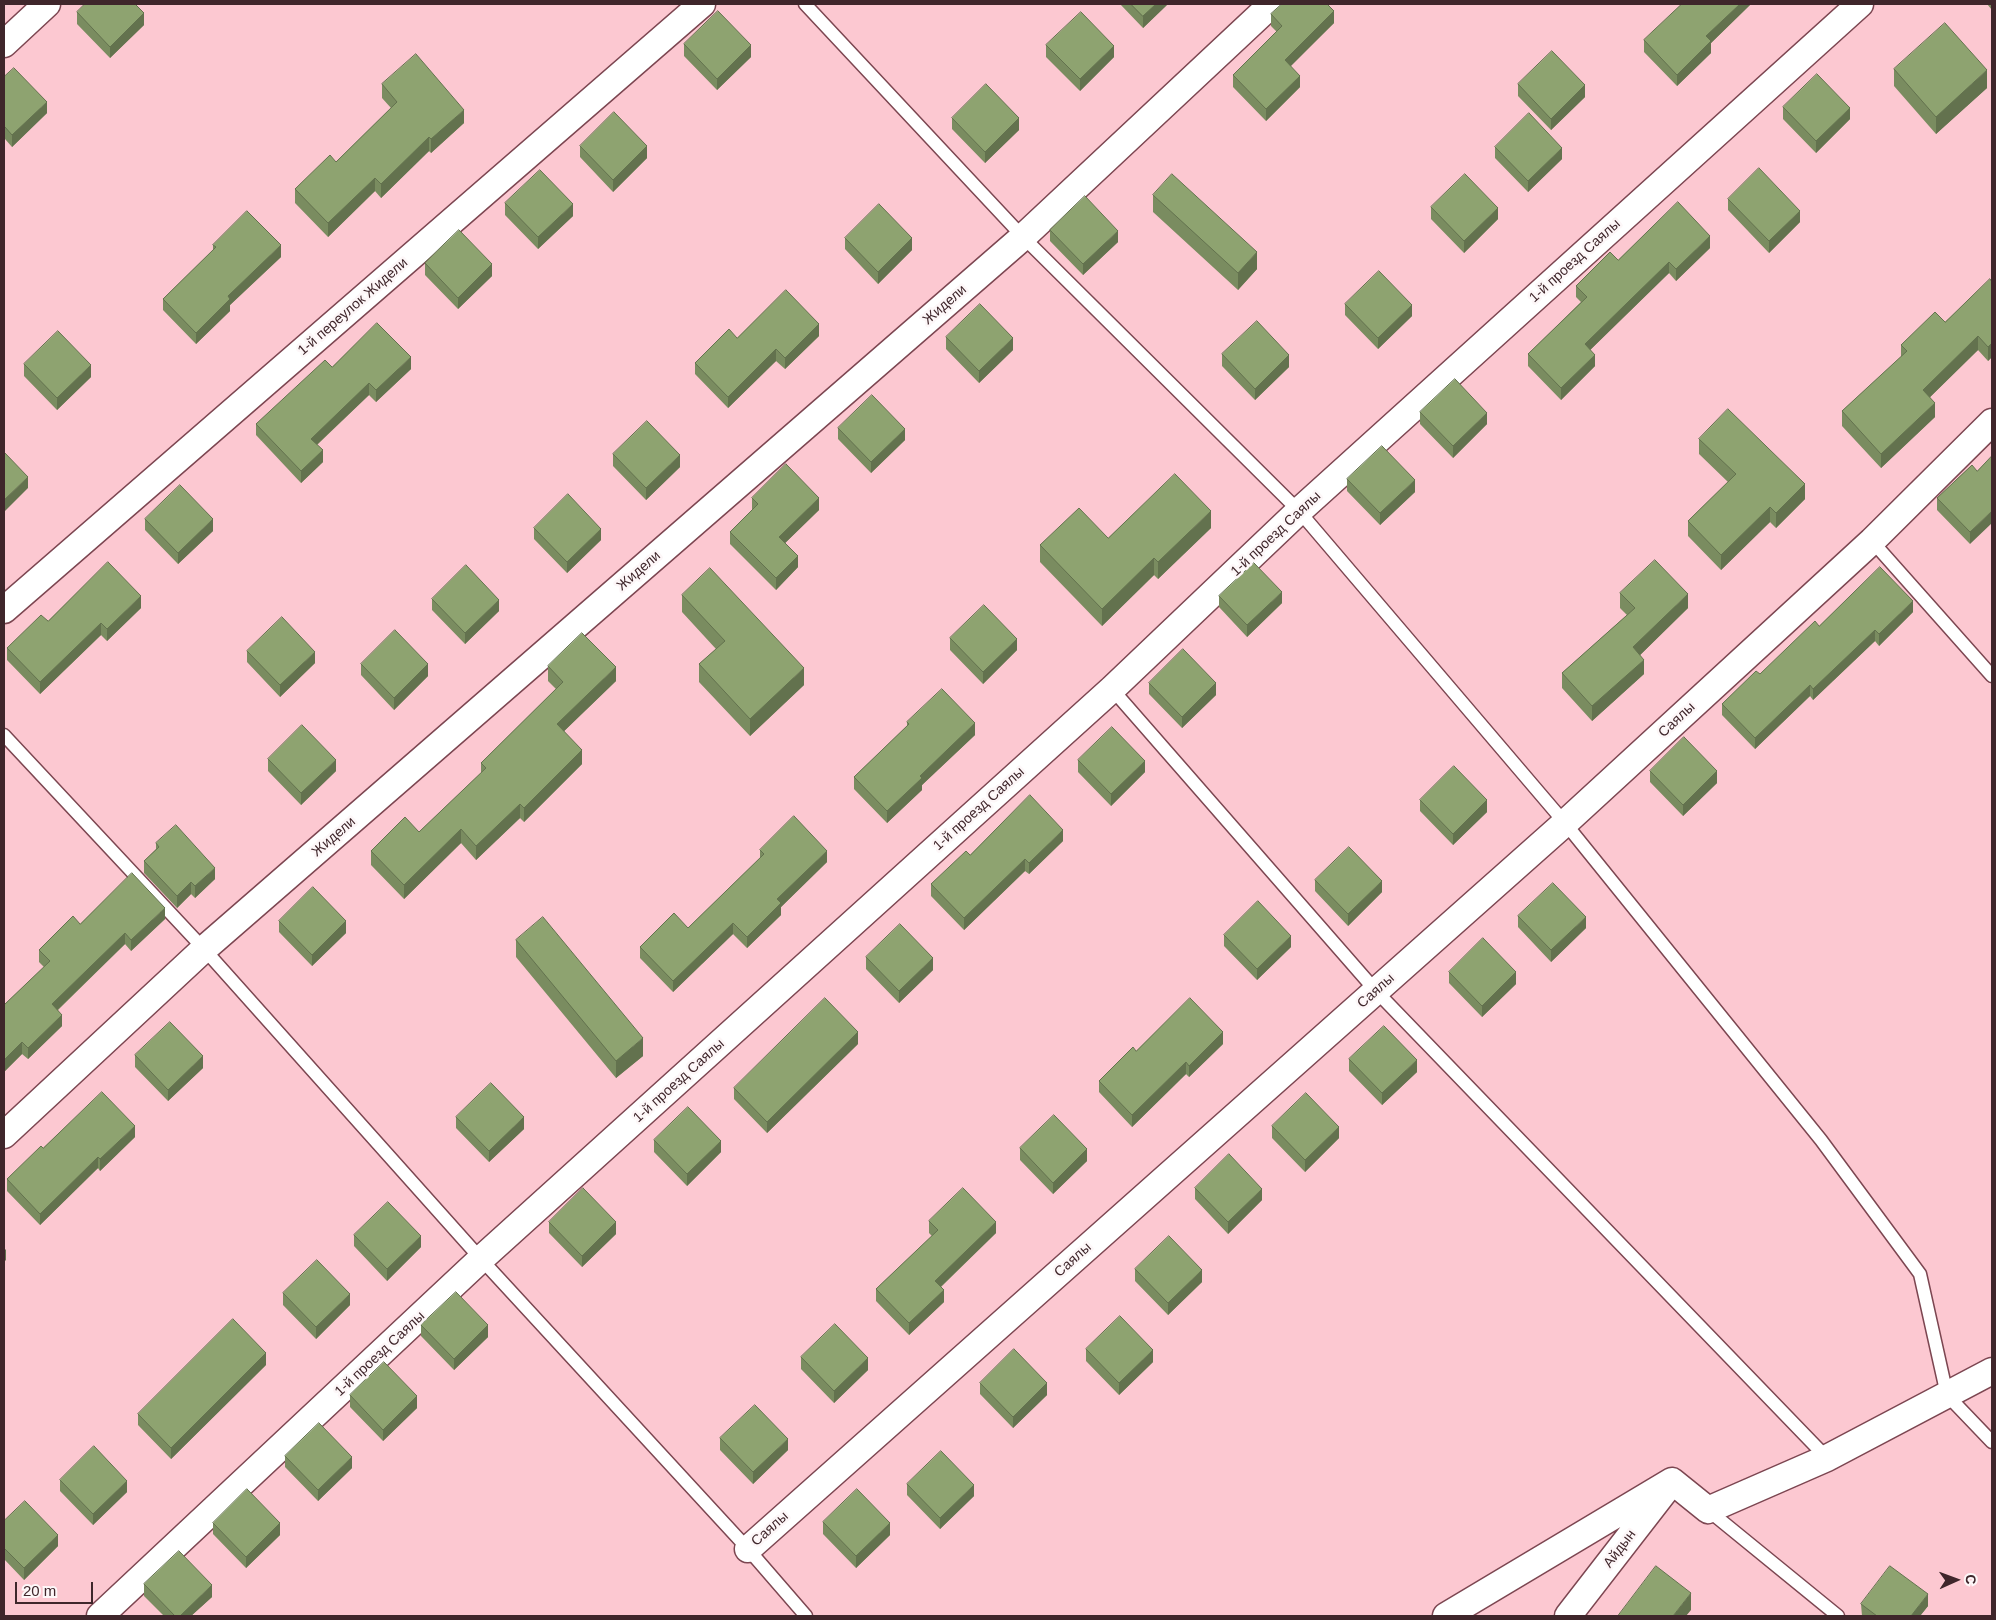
<!DOCTYPE html>
<html>
<head>
<meta charset="utf-8">
<style>
	body { margin:0 }
	#map { position:relative; width:1996px; height:1620px; overflow:hidden; background:#fcc8d1; font-family:Arial,sans-serif }
	canvas { display:block }
	.frame { position:absolute; inset:0; border:5px solid #3f262b; pointer-events:none }
	.north { position:absolute; left:1931px; top:1555px; width:50px; height:50px; -webkit-text-stroke:4px #fdf7f8; paint-order:stroke; rotate:88deg; font-size:14px; font-weight:700; line-height:20px; text-align:center; color:#3f262b }
	.north::after { content:''; display:block; margin:auto; width:18px; height:22px; background:#3f262b; clip-path:polygon(50% 0,100% 100%,50% 72%,0 100%) }
	.scale { position:absolute; left:15px; top:1582px; width:78px; height:22px; box-sizing:border-box; border:2px solid #3f262b; border-top:0; padding-left:6px; font-size:15px; line-height:18px; white-space:nowrap; color:#3f262b; -webkit-text-stroke:4px #fdf7f8; paint-order:stroke }
</style>
</head>
<body>
<div id="map">
<canvas width="1996" height="1620"></canvas>
<div class="frame"></div>
<div class="north">С</div>
<div class="scale">20 m</div>
</div>
<script>
const context = document.querySelector('canvas').getContext('2d');
context.lineJoin = 'round';
function trace(path, color, width, dash) {
  context.strokeStyle = color;
  context.lineWidth = width;
  context.lineCap = dash ? 'butt' : 'round';
  context.setLineDash(dash || []);
  context.stroke(path);
}
function paint(path, color) {
  context.fillStyle = color;
  context.fill(path, 'evenodd');
}
function label(font, color, halo, rows, align = 'center') {
  context.font = font + ' Arial,sans-serif';
  context.lineWidth = 5;
  context.setLineDash([]);
  context.textBaseline = 'middle';
  context.strokeStyle = halo;
  context.fillStyle = color;
  for (const [text, x, y, turn = 0] of rows) {
    context.save();
    context.translate(x, y);
    context.rotate((+turn || 0) * Math.PI / 180);
    context.textAlign = isNaN(turn) ? turn : align;
    if (halo) context.strokeText(text, 0, 0);
    context.fillText(text, 0, 0);
    context.restore();
  }
}
const lane = new Path2D(`
	M805,4l218,233 276,274 266,312 256,317 99,134 27,121 45,47
	M1872,541l120,135
	M1112,689l264,302 451,467
	M4,735l200,214 277,310 267,290 58,67
	M1708,1510l130,106`);
const street = new Path2D(`
	M4,44l43,-40
	M4,610l698,-606
	M4,1135l200,-186 819,-712 249,-233
	M748,1549l817,-726 307,-282 120,-119
	M100,1616l381,-357 631,-570 187,-178 561,-507
	M1446,1616l226,-135 36,29 119,-52 165,-87
	M1568,1616l96,-124`);
trace(lane, '#7c4651', 15);
trace(street, '#7c4651', 29);
trace(lane, '#fff', 12);
trace(street, '#fff', 26);
paint(new Path2D(`
	M1120,4h48l-25,24z
	M1682,4h69l-40,39v10l-34,33 -33,-34v-12z
	M1987,4h5v6z
	M77,12l67,13 -34,33 -33,-34z
	M1271,14l63,9 -44,43 10,21 -34,34 -33,-34v-12l44,-43 -6,-6z
	M684,44l67,13 -34,33 -33,-34z
	M1046,45l68,12 -34,34 -34,-34z
	M1894,69l93,19 -51,46 -42,-48z
	M4,77l43,36 -35,34 -7,-8 -1,1z
	M382,84l82,39 -33,30 -2,-2 -48,47 -6,-7 -47,46 -33,-34v-14l41,-27 55,-54 -9,-10z
	M1518,84l67,13 -34,33 -33,-34z
	M1783,107l67,12 -34,34 -33,-34z
	M952,118l67,12 -34,33 -33,-34z
	M580,146l67,12 -34,34 -33,-35z
	M1495,147l67,12 -34,33 -33,-34z
	M1153,195l104,74 -19,21 -85,-78z
	M1728,199l72,23 -31,31 -41,-43z
	M505,203l68,13 -35,33 -33,-34z
	M1431,207l67,12 -34,34 -33,-34z
	M1050,230l68,12 -35,33 -33,-34z
	M845,238l67,12 -34,34 -33,-35z
	M213,245l68,12 -51,48v6l-34,33 -33,-34v-11l50,-49z
	M1710,248l-34,33 -7,-8 -79,77 5,16 -34,34 -33,-34v-12l53,-52 -5,-5v-11l42,-26z
	M425,263l67,13 -34,33 -33,-34z
	M1992,282v75l-4,4 -10,-11 -48,47 5,20 -54,51 -39,-42v-15l59,-54v-12l44,-23z
	M1345,304l67,12 -34,33 -33,-34z
	M819,336l-34,33 -9,-8 -48,47 -33,-34v-11l42,-25z
	M946,337l67,13 -34,33 -33,-34z
	M1222,354l67,13 -34,33 -33,-34z
	M24,364l67,13 -34,33 -33,-34z
	M332,367l79,2 -35,33 -7,-7 -52,50 6,17 -22,21 -45,-48v-11z
	M1420,412l67,12 -34,34 -33,-34z
	M838,428l67,12 -34,33 -33,-34z
	M1699,439l106,60 -29,29 -6,-6 -49,48 -33,-34v-15l40,-39 -29,-28z
	M613,454l67,13 -34,33 -33,-34z
	M1972,465l-2,79 -33,-34v-12z
	M1347,479l68,13 -35,33 -33,-34z
	M752,498l67,12 -34,33 13,24 -22,23 -46,-46v-12l22,-22z
	M145,519l68,12 -35,33 -33,-34z
	M534,528l67,12 -34,33 -33,-34z
	M1211,528l-53,51 -4,-4 -52,51 -62,-64v-17z
	M1620,593l68,15 -48,47 4,19 -52,47 -30,-33v-15l65,-58 -7,-7z
	M682,595l122,90 -54,51 -51,-54v-18l17,-15 -34,-37z
	M1219,596l63,7 -35,34 -28,-30z
	M432,599l67,12 -34,33 -33,-34z
	M141,608l-34,33 -6,-6 -61,59 -33,-34v-12l41,-27z
	M1913,612l-34,34 -4,-5 -62,59 -3,-4 -55,53 -33,-34v-11l38,-30 59,-48z
	M950,638l67,12 -34,34 -33,-34z
	M247,651l68,12 -35,34 -33,-35z
	M361,664l67,12 -34,34 -33,-35z
	M548,666l68,15 -52,50 18,33 -58,58 -4,-4 -44,42 -15,-17 -57,56 -33,-34v-14l48,-19 62,-59v-10l75,-74 -8,-8z
	M1149,683l67,12 -34,33 -33,-34z
	M907,722l68,13 -53,50v5l-35,33 -33,-34v-12l53,-51z
	M268,759l68,12 -35,34 -33,-34z
	M1078,760l67,12 -34,34 -33,-34z
	M1650,771l67,12 -34,33 -33,-34z
	M1420,800l67,12 -34,33 -33,-34z
	M1063,841l-34,33 -4,-3 -61,59 -33,-34v-12l39,-29z
	M156,843l59,36 -20,19 -4,-4 -14,14 -33,-35v-12l12,-12z
	M760,850l67,12 -46,45v8l-34,33 -14,-14 -60,58 -33,-34v-11l48,-19 72,-70z
	M1315,880l67,12 -34,34 -33,-35z
	M1518,916l68,12 -35,34 -33,-35z
	M165,919l-34,32 -6,-7 -67,66 4,16 -34,33 -6,-5 -18,18v-67l40,-38 -5,-5v-12l41,-26z
	M279,921l67,12 -34,33 -33,-34z
	M1224,935l67,12 -34,33 -33,-34z
	M516,940l127,116 -27,22 -100,-121z
	M866,957l67,13 -34,33 -33,-34z
	M1449,972l67,12 -34,33 -33,-34z
	M858,1044l-91,89 -33,-34v-11z
	M1223,1044l-34,33 -3,-3 -54,53 -33,-35v-11z
	M135,1055l68,13 -35,33 -33,-34z
	M1349,1059l68,13 -35,33 -33,-34z
	M456,1117l68,12 -35,33 -33,-34z
	M1272,1126l67,12 -34,34 -33,-34z
	M135,1137l-35,34 -2,-3 -58,57 -33,-34v-12l36,-31z
	M654,1140l67,12 -34,34 -33,-34z
	M1020,1148l67,13 -34,33 -33,-34z
	M1195,1188l67,12 -34,34 -33,-35z
	M929,1221l67,12 -55,54 3,15 -35,33 -33,-34v-12l56,-53 -3,-3z
	M549,1222l67,12 -34,33 -33,-34z
	M354,1235l67,12 -34,34 -33,-35z
	M1135,1269l67,13 -34,33 -33,-34z
	M283,1293l67,12 -34,34 -33,-34z
	M421,1325l67,12 -34,33 -33,-34z
	M1086,1349l67,13 -34,33 -33,-34z
	M801,1357l67,13 -34,33 -33,-34z
	M266,1365l-95,94 -33,-34v-11z
	M980,1383l67,12 -34,33 -33,-34z
	M350,1395l67,13 -34,33 -33,-34z
	M720,1438l68,12 -35,34 -33,-34z
	M285,1456l67,12 -34,33 -33,-34z
	M60,1480l67,12 -34,33 -33,-34z
	M907,1484l67,12 -34,33 -33,-34z
	M4,1521l54,25 -34,34 -20,-21z
	M823,1522l67,13 -34,33 -33,-34z
	M213,1523l67,12 -34,33 -33,-34z
	M144,1584l68,13 -21,19h-27l-20,-20z
	M1861,1604l67,2 -8,10h-58z`), '#7a8c60');
paint(new Path2D(`
	M1156,4h12l-25,24v-12z
	M1740,4h11l-40,39v10l-34,33v-11l29,-39z
	M1334,11v12l-49,49v-12z
	M144,13v12l-34,33v-11z
	M751,45v12l-34,33v-11z
	M1114,46v11l-34,34v-12z
	M1987,70v18l-51,46v-17z
	M1300,76v11l-34,34v-12z
	M1585,85v12l-34,33v-11z
	M47,102v11l-35,34v-12z
	M1850,108v11l-34,34v-12z
	M464,110v13l-33,30v-14z
	M1019,118v12l-34,33v-11z
	M5,127v12l-1,1v-12z
	M429,137v14l-48,47v-14z
	M647,146v12l-34,34v-12z
	M1562,148v11l-34,33v-11z
	M375,178v13l-47,46v-14z
	M573,204v12l-35,33v-12z
	M1498,208v11l-34,34v-12z
	M1800,211v11l-31,31v-12z
	M1118,231v11l-35,33v-11z
	M1710,236v12l-34,33v-12z
	M912,238v12l-34,34v-12z
	M281,245v12l-51,48v6l-34,33v-11l32,-37z
	M1257,252v17l-19,21v-17z
	M1669,262v11l-84,82v-11z
	M492,264v12l-34,33v-11z
	M1412,305v11l-34,33v-11z
	M819,324v12l-34,33v-11z
	M1978,336v14l-55,54v-14z
	M1013,338v12l-34,33v-12z
	M1992,343v14l-4,4v-14z
	M776,349v12l-48,47v-11z
	M1289,355v12l-34,33v-11z
	M1595,355v11l-34,34v-12z
	M411,357v12l-35,33v-12z
	M91,365v12l-34,33v-12z
	M369,383v12l-58,55v-11z
	M1935,403v14l-54,51v-14z
	M1487,413v11l-34,34v-12z
	M905,429v11l-34,33v-11z
	M323,450v12l-22,21v-12z
	M680,455v12l-34,33v-12z
	M28,477v11l-24,24v-12z
	M1415,480v12l-35,33v-12z
	M1805,484v15l-29,29v-15z
	M819,498v12l-40,39v-12z
	M1770,507v15l-49,48v-15z
	M1211,511v17l-53,51v-17z
	M1992,511v12l-22,21v-12z
	M213,519v12l-35,33v-11z
	M601,529v11l-34,33v-11z
	M798,556v11l-22,23v-12z
	M1154,558v17l-52,51v-17z
	M1282,592v11l-35,34v-12z
	M1688,594v14l-55,54v-15z
	M141,596v12l-34,33v-12z
	M499,600v11l-34,33v-11z
	M1913,601v11l-34,34v-12z
	M101,623v12l-61,59v-12z
	M1875,630v11l-62,59v-11z
	M1017,639v11l-34,34v-12z
	M315,652v11l-35,34v-12z
	M1644,660v14l-52,47v-15z
	M428,664v12l-34,34v-12z
	M616,667v14l-59,57v-14z
	M804,668v17l-54,51v-17z
	M1216,683v12l-34,33v-11z
	M1810,685v11l-55,53v-11z
	M975,723v12l-53,50v5l-35,33v-12l33,-35z
	M582,750v14l-58,58v-14z
	M336,760v11l-35,34v-12z
	M1145,761v11l-34,34v-12z
	M1717,771v12l-34,33v-11z
	M1487,800v12l-34,33v-11z
	M520,804v14l-44,42v-14z
	M461,829v14l-57,56v-14z
	M1063,830v11l-34,33v-11z
	M827,851v11l-46,45v8l-34,33v-11l30,-38z
	M1025,859v12l-61,59v-12z
	M215,868v11l-20,19v-12z
	M1382,881v11l-34,34v-12z
	M191,882v12l-14,14v-12z
	M165,908v11l-34,32v-11z
	M1586,917v11l-35,34v-12z
	M346,921v12l-34,33v-11z
	M733,923v11l-60,58v-11z
	M125,933v11l-73,71v-11z
	M1291,936v11l-34,33v-11z
	M933,958v12l-34,33v-12z
	M1516,972v12l-34,33v-11z
	M62,1015v11l-34,33v-11z
	M858,1032v12l-91,89v-11z
	M1223,1032v12l-34,33v-11z
	M643,1038v18l-27,22v-17z
	M22,1042v12l-18,18v-12z
	M203,1056v12l-35,33v-11z
	M1417,1060v12l-35,33v-12z
	M1186,1062v12l-54,53v-12z
	M524,1117v12l-35,33v-11z
	M135,1126v11l-35,34v-12z
	M1339,1127v11l-34,34v-12z
	M721,1141v11l-34,34v-12z
	M1087,1149v12l-34,33v-11z
	M98,1157v11l-58,57v-11z
	M1262,1189v11l-34,34v-12z
	M616,1222v12l-34,33v-11z
	M996,1222v11l-61,59v-11z
	M421,1236v11l-34,34v-12z
	M6,1249v11l-2,2v-11z
	M1202,1270v12l-34,33v-12z
	M944,1290v12l-35,33v-12z
	M350,1294v11l-34,34v-12z
	M488,1325v12l-34,33v-11z
	M1153,1350v12l-34,33v-12z
	M266,1353v12l-95,94v-11z
	M868,1358v12l-34,33v-12z
	M1047,1383v12l-34,33v-11z
	M417,1396v12l-34,33v-11z
	M788,1439v11l-35,34v-12z
	M352,1457v11l-34,33v-11z
	M127,1481v11l-34,33v-11z
	M974,1485v11l-34,33v-11z
	M280,1523v12l-34,33v-11z
	M890,1523v12l-34,33v-12z
	M58,1535v11l-34,34v-12z
	M212,1585v12l-21,19h-11z
	M1691,1593v17l-5,6h-13z
	M1928,1594v12l-8,10h-9z`), '#63724e');
const building = new Path2D(`
	M85,4h50l9,9 -34,34 -33,-35z
	M1131,4h25l-13,12z
	M1282,4h45l7,7 -49,49 15,16 -34,33 -33,-34 49,-49 -11,-12z
	M1682,4h58l-34,32 5,5 -34,34 -33,-35z
	M718,11l33,34 -34,34 -33,-35z
	M1081,12l33,34 -34,33 -34,-34z
	M1945,23l42,47 -51,47 -42,-48z
	M1552,51l33,34 -34,34 -33,-35z
	M416,54l48,56 -33,29 -2,-2 -48,47 -6,-6 -47,45 -33,-34 35,-34 6,7 61,-60 -15,-18z
	M14,68l33,34 -35,33 -7,-8 -1,1v-51z
	M1817,74l33,34 -34,33 -33,-34z
	M986,84l33,34 -34,34 -33,-34z
	M614,112l33,34 -34,34 -33,-34z
	M1529,113l33,35 -34,33 -33,-34z
	M1759,168l41,43 -31,30 -41,-42z
	M540,170l33,34 -35,33 -33,-34z
	M1172,174l85,78 -19,21 -85,-78z
	M1465,174l33,34 -34,33 -33,-34z
	M1085,196l33,35 -35,33 -33,-34z
	M1678,202l32,34 -34,33 -7,-7 -84,82 10,11 -34,33 -33,-34 59,-57 -11,-11 34,-34 8,8z
	M879,204l33,34 -34,34 -33,-34z
	M247,211l34,34 -53,51 2,3 -34,34 -33,-34 53,-52 -3,-2z
	M459,230l33,34 -34,34 -33,-35z
	M1379,271l33,34 -34,33 -33,-34z
	M1990,279l2,3v61l-4,4 -10,-11 -55,54 12,13 -54,51 -39,-43 65,-60 -6,-6 34,-33 10,10z
	M786,290l33,34 -34,34 -9,-9 -48,48 -33,-34 34,-34 8,9z
	M980,304l33,34 -34,33 -33,-34z
	M1257,321l32,34 -34,34 -33,-35z
	M377,323l34,34 -35,33 -7,-7 -58,56 12,11 -22,21 -45,-47 69,-64 7,7z
	M58,331l33,34 -34,33 -33,-34z
	M1455,379l32,34 -34,33 -33,-34z
	M872,395l33,34 -34,33 -33,-34z
	M1728,409l77,75 -29,29 -6,-6 -49,48 -33,-34 48,-47 -37,-35z
	M647,421l33,34 -34,33 -33,-34z
	M1382,446l33,34 -35,33 -33,-34z
	M4,452l24,25 -24,23z
	M1992,456v55l-22,21 -33,-34 35,-33 5,6z
	M786,464l33,34 -40,39 19,19 -22,22 -46,-46 28,-28 -6,-6z
	M1175,474l36,37 -53,51 -4,-4 -52,51 -62,-64 39,-37 29,30z
	M180,485l33,34 -35,34 -33,-34z
	M568,494l33,35 -34,33 -33,-34z
	M1655,560l33,34 -55,53 11,13 -52,46 -30,-33 73,-65 -15,-15z
	M108,562l33,34 -34,33 -6,-6 -61,59 -33,-34 34,-33 7,6z
	M1254,563l28,29 -35,33 -28,-29z
	M466,565l33,35 -34,33 -33,-34z
	M1880,567l33,34 -34,33 -4,-4 -62,59 -3,-4 -55,53 -33,-34 34,-33 4,3 55,-53 4,5z
	M710,568l94,100 -54,51 -51,-55 26,-23 -43,-46z
	M984,605l33,34 -34,33 -33,-34z
	M282,617l33,35 -35,33 -33,-34z
	M395,630l33,34 -34,34 -33,-34z
	M582,633l34,34 -59,57 25,26 -58,58 -4,-4 -44,42 -15,-17 -57,56 -33,-34 34,-34 14,15 67,-64 -5,-5 82,-81 -15,-16z
	M1183,649l33,34 -34,34 -33,-34z
	M942,689l33,34 -55,53 2,2 -35,33 -33,-34 55,-53 -2,-2z
	M302,725l34,35 -35,33 -33,-34z
	M1112,727l33,34 -34,33 -33,-34z
	M1684,737l33,34 -34,34 -33,-34z
	M1454,766l33,34 -34,34 -33,-34z
	M1030,795l33,35 -34,33 -4,-4 -61,59 -33,-34 35,-33 4,4z
	M794,816l33,35 -50,48 4,4 -34,34 -14,-14 -60,58 -33,-34 34,-34 14,15 76,-74 -4,-4z
	M176,825l39,43 -20,18 -4,-4 -14,14 -33,-35 15,-14 -3,-4z
	M1349,847l33,34 -34,33 -33,-34z
	M132,873l33,35 -34,32 -6,-7 -73,71 10,11 -34,33 -6,-6 -18,18v-55l46,-44 -11,-11 34,-34 7,8z
	M1553,883l33,34 -35,33 -33,-34z
	M313,887l33,34 -34,34 -33,-34z
	M1258,901l33,35 -34,33 -33,-34z
	M543,917l100,121 -27,23 -100,-121z
	M900,924l33,34 -34,33 -33,-34z
	M1483,938l33,34 -34,34 -33,-34z
	M825,998l33,34 -91,90 -33,-34z
	M1190,998l33,34 -34,34 -3,-4 -54,53 -33,-34 34,-34 3,4z
	M170,1022l33,34 -35,34 -33,-35z
	M1384,1026l33,34 -35,33 -33,-34z
	M491,1083l33,34 -35,34 -33,-34z
	M102,1092l33,34 -35,33 -2,-2 -58,57 -33,-35 34,-33 2,2z
	M1306,1093l33,34 -34,33 -33,-34z
	M688,1107l33,34 -34,33 -33,-34z
	M1054,1115l33,34 -34,34 -33,-35z
	M1229,1154l33,35 -34,33 -33,-34z
	M583,1188l33,34 -34,34 -33,-34z
	M963,1188l33,34 -61,59 9,9 -35,33 -33,-34 62,-59 -9,-9z
	M388,1202l33,34 -34,33 -33,-34z
	M1169,1236l33,34 -34,33 -33,-34z
	M317,1260l33,34 -34,33 -33,-34z
	M456,1292l32,33 -34,34 -33,-34z
	M1120,1316l33,34 -34,33 -33,-34z
	M233,1319l33,34 -95,95 -33,-34z
	M835,1324l33,34 -34,33 -33,-34z
	M1014,1349l33,34 -34,34 -33,-34z
	M384,1362l33,34 -34,34 -33,-35z
	M755,1405l33,34 -35,33 -33,-34z
	M319,1423l33,34 -34,33 -33,-34z
	M94,1446l33,35 -34,33 -33,-34z
	M941,1451l33,34 -34,33 -33,-34z
	M247,1489l33,34 -34,34 -33,-34z
	M857,1489l33,34 -34,33 -33,-34z
	M25,1501l33,34 -34,33 -20,-20v-27z
	M179,1551l33,34 -32,31h-5l-31,-32z
	M1656,1566l35,27 -18,23h-55z
	M1890,1566l38,28 -17,22h-34l-16,-12z`);
paint(building, '#8ea370');
trace(building, '#63724e', 1);
label('14px', '#3f262b', '#fdf7f8', [
	["1-й проезд Саялы",1575,261,-42],
	["Жидели",945,305,-41],
	["1-й переулок Жидели",353,307,-41],
	["1-й проезд Саялы",1276,534,-43],
	["Жидели",639,571,-41],
	["Саялы",1677,720,-43],
	["1-й проезд Саялы",979,809,-42],
	["Жидели",334,837,-41],
	["Саялы",1376,991,-42],
	["1-й проезд Саялы",679,1081,-42],
	["Саялы",1073,1260,-42],
	["1-й проезд Саялы",380,1354,-43],
	["Саялы",770,1529,-42],
	["Айдын",1620,1549,-53]
]);
</script>
</body>
</html>
